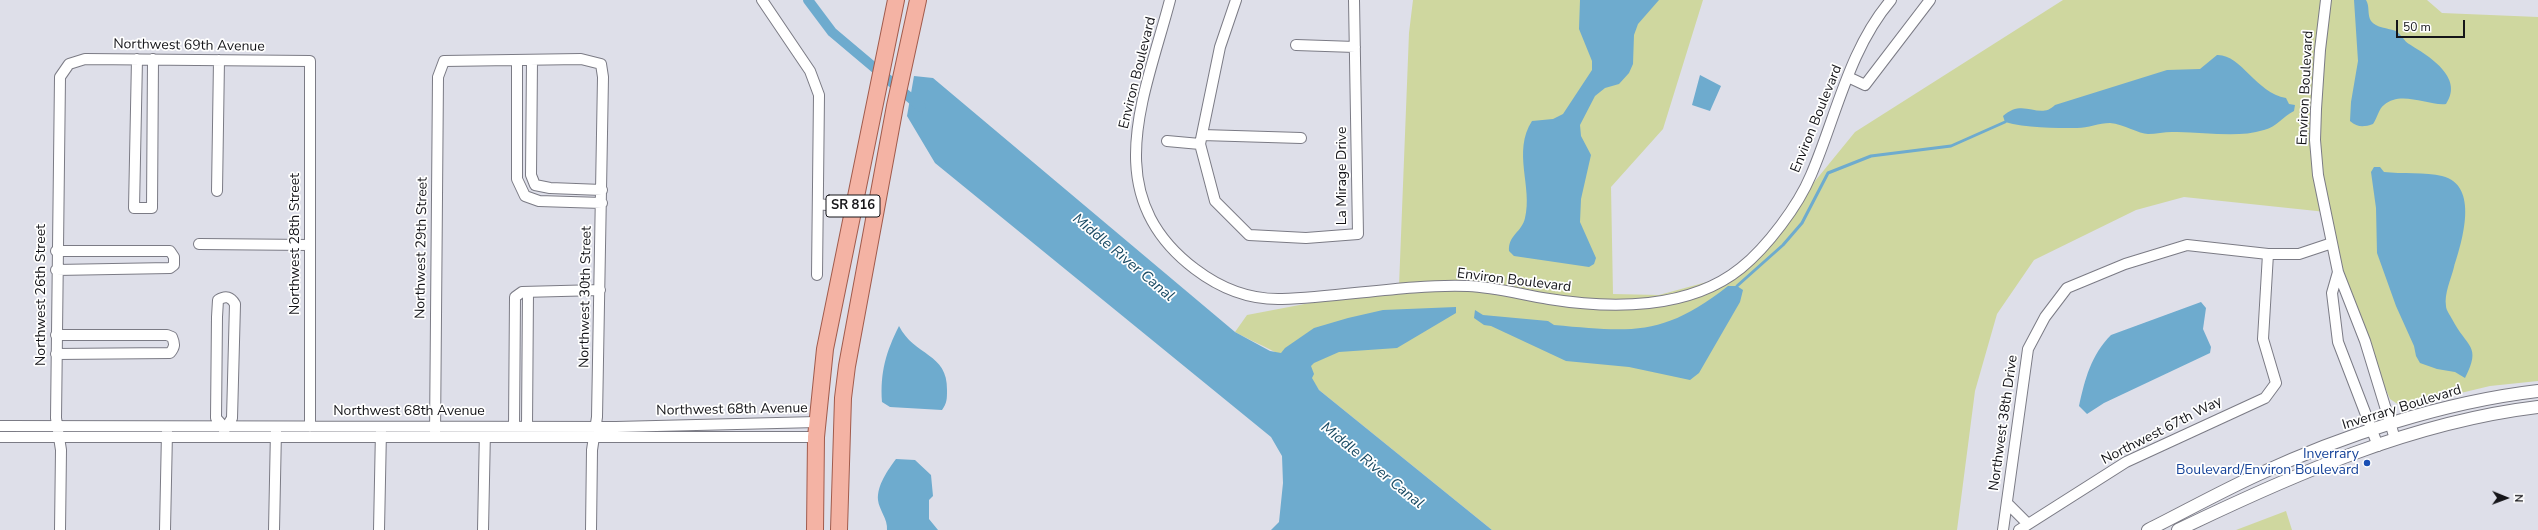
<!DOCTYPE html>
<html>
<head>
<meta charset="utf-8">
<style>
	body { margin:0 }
	#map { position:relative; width:2538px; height:530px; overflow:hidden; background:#dedfe9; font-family:"Nunito Sans",sans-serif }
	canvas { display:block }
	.north { position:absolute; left:2486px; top:478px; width:40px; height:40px; -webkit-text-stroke:3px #fff; paint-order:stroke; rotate:91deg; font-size:11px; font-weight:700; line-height:16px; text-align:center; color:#151519 }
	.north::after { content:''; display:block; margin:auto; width:14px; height:18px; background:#151519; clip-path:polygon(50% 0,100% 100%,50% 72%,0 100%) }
	.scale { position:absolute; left:2396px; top:20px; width:69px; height:18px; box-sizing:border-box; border:2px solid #151519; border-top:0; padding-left:5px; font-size:12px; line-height:14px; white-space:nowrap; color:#151519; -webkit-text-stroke:3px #fff; paint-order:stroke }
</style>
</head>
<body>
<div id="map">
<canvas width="2538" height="530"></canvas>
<div class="north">N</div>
<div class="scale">50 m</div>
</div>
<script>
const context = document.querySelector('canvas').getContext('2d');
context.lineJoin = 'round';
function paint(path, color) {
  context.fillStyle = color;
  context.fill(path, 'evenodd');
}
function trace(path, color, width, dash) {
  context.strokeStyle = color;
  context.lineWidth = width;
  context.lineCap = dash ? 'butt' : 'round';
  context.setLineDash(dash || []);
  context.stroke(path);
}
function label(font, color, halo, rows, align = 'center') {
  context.font = font + ' "Nunito Sans",sans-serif';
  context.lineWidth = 3.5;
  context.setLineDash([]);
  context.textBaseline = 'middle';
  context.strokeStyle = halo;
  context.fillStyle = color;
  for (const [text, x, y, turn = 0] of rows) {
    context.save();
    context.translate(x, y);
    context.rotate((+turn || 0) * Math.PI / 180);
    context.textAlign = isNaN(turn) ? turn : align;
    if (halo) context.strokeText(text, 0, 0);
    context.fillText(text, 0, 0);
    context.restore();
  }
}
paint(new Path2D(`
	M1413,0h290l-40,129 -52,58 2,107 46,1 81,-22 115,-141 208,-132h364l15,13 96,4v364l-48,5 -88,21 -12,-8 -25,-58 -27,-69 -12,-60 -142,-15 -48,13 -102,50 -37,54 -22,77 -18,139h-465l-173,-140c-18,-31 -55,-42 -84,-58l12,-17 152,-29 10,-253z
	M2286,511l6,19h-56z`), '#cfd79f');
paint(new Path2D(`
	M1580,0h79l-21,24 -4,11 -1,29 -4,9 -10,11 -14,4 -10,8 -15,29 1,11 10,19 -10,44 -1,23 16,36 -2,6 -5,3 -75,-11 -5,-5c-1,-16 13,-19 16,-33 8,-31 -13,-66 7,-97l21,-2 10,-5 29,-44v-9l-13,-32z
	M2354,0h12c4,6 1,15 5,21 5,7 17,7 25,10 5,3 8,10 13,13 18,11 56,33 37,60 -18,2 -45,-14 -62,1 -5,3 -7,14 -11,19 -9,3 -15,4 -23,-3l1,-19 7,-41z
	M2217,55c24,-1 39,38 69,43l3,6 6,1 -1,6c-11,5 -17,16 -30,19 -29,9 -62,1 -92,2 -8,0 -16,2 -24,2 -9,0 -24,-10 -38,-11 -11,0 -22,5 -33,5 -22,0 -52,0 -72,-6l-2,-6c21,-19 36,5 52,-11l112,-35 33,-1z
	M1700,75l21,11 -11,25 -18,-6z
	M914,76l19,2 302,254 35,19 11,2 4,-5 29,-20 34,-10 35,-8 73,-3v6l-59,35 -58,4 -25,11 -3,3 3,8 -2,4 7,12 173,140h-221l8,-8 4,-39 -1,-27 -11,-19 -336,-274 -28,-47z
	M2374,167h6l4,5c17,2 42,0 58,4 38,9 20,66 12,91 -3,12 -10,27 -8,39 0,4 4,9 6,13 15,29 30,26 13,59l-10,-6 -18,-3 -17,-6 -4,-7 -2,-10 -18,-40 -19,-53 -1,-45 -5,-36z
	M1728,286h9l6,4 -3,12 -41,71 -9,7 -61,-13 -63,-6 -75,-35 -7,-1 -10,-7 1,-8 8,5 65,6 6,4c78,7 109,12 174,-39z
	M2201,302l5,6 -3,21 8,18 -1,6 -106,50 -17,11 -8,-8c6,-27 12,-51 32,-71z
	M899,326c15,30 49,27 48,64 0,9 0,13 -5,20l-52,-3 -8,-5c-2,-30 4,-50 17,-76z
	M896,459l19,1 16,15 2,21 -4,4v19l9,11h-51c1,-11 -8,-20 -9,-30 -1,-15 10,-30 18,-41z`), '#6eabce');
trace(new Path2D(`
	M1737,286l46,-41 19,-22 26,-50 43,-17 80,-10 54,-24`), '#6eabce', 3);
trace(new Path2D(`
	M808,0l24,32 89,75`), '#6eabce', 10);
const minor = new Path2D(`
	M762,0l48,71 9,24 -2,180
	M1170,0c-25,96 -73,195 25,269 25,19 54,31 87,30 62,-2 123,-15 186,-13 27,1 55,9 81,13 62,10 140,11 192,-31 26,-21 57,-62 70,-93 25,-58 38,-126 80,-175
	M1236,0l-16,47 -20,97 15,57 34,34 57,3 52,-4 -4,-234
	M2326,0l-6,50 -4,59 -1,31 3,35 20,97 27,69 30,98
	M1296,45l59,2
	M137,59l-3,149h18l1,-149
	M517,60v119l8,17 14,5 63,2
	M532,60l-1,115 4,10 15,3 52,2
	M1848,77l17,8 65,-85
	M1202,135l99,3
	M1167,141l33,3
	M217,191l2,-131
	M818,204l35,4
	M199,244l111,1
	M56,270l114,-2 4,-3v-8l-4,-6h-114
	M2338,272l-6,21 6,49 40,104
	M56,354l114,-1c5,-6 5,-9 2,-16l-5,-2h-111
	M0,426l616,1 201,-5
	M514,426l1,-129 7,-5 78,-2
	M527,426l1,-134
	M224,431l8,-13 3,-114c-4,-7 -9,-9 -17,-4l-1,17 -1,101 8,9
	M435,436l3,-359 6,-16 137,-2 20,5 2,13 -6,340 -5,33 -1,80
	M0,437h816
	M2007,503l20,20
	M60,530l1,-80 -5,-32 4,-341 9,-13 16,-5 225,2v366
	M165,530l2,-98
	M274,530l2,-100
	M379,530l2,-100
	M483,530l2,-100
	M2003,530l25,-181 17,-32 22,-29 58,-24 62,-19 81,9h31l33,-11
	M2019,530l107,-68 139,-64 11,-15 -13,-44 5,-85`);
const tertiary = new Path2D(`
	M2148,530c36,-18 72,-38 109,-55 86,-40 187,-73 281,-84
	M2178,530c114,-55 234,-108 360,-123`);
const primary = new Path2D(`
	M815,530l1,-93 9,-88 71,-349
	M839,530l4,-132 4,-32 48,-260 23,-106`);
trace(minor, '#7b7b85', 12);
trace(tertiary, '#7b7b85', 14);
trace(primary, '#a15b4c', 18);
trace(minor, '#fff', 10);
trace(tertiary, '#fff', 12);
trace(primary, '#f4b3a4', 16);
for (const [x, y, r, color] of [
	[2367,463,4,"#1a4fb4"]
]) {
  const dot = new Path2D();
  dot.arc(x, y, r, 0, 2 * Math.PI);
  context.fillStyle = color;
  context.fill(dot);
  trace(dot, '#fff', 1.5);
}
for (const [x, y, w] of [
	[853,206,54]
]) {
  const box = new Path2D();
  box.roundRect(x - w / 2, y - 11, w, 22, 3);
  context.fillStyle = '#fff';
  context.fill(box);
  trace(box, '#151519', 1);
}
label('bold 13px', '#151519', null, [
	["SR 816",853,206]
]);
label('14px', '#151519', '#fff', [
	["Northwest 69th Avenue",189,46,1],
	["Environ Boulevard",1138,73,-76],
	["Environ Boulevard",2306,88,-87],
	["Environ Boulevard",1817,119,-68],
	["La Mirage Drive",1343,176,-90],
	["Northwest 28th Street",296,244,-90],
	["Northwest 29th Street",422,248,-89],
	["Environ Boulevard",1514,281,7],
	["Northwest 26th Street",42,295,-90],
	["Northwest 30th Street",586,297,-89],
	["Inverrary Boulevard",2402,408,-17],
	["Northwest 68th Avenue",732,410,-1],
	["Northwest 68th Avenue",409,412],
	["Northwest 38th Drive",2004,423,-82],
	["Northwest 67th Way",2162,431,-27]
]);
label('14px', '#164399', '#fff', [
	["Inverrary",2359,455],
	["Boulevard/Environ Boulevard",2359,471]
], 'right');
label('italic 15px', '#1a4b64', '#fff', [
	["Middle River Canal",1123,258,40],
	["Middle River Canal",1372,466,39]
]);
</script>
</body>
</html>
